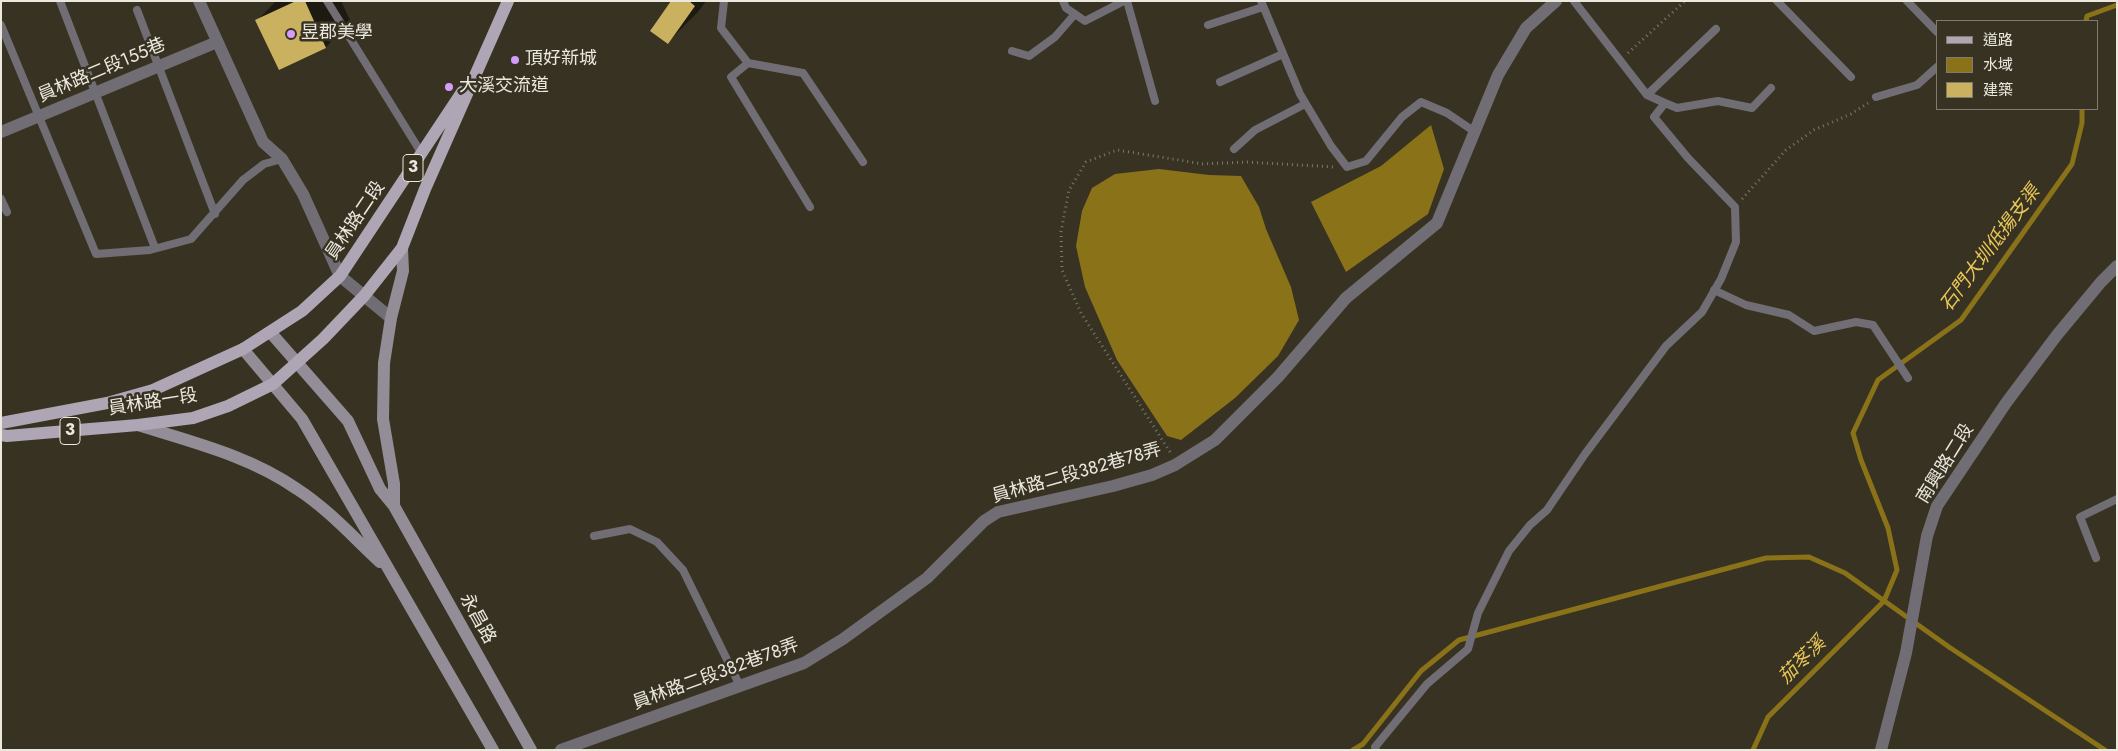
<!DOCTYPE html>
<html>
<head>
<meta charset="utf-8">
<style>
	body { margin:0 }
	#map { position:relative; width:2118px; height:751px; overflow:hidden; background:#383223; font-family:Jost,"Noto Sans TC",sans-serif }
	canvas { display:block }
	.frame { position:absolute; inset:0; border:2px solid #ebe8de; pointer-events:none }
	.legend { position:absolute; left:1936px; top:20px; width:162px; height:90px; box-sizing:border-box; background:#383223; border:1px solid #807b6e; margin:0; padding:6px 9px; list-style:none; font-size:15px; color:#ebe8de }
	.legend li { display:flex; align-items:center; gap:10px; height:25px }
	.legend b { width:25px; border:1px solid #807b6e }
</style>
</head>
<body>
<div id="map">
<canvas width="2118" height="751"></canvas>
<div class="frame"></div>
<ul class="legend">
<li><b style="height:6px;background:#aea6b4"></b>道路</li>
<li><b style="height:14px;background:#8a7219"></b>水域</li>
<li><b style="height:14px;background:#cab15f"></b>建築</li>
</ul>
</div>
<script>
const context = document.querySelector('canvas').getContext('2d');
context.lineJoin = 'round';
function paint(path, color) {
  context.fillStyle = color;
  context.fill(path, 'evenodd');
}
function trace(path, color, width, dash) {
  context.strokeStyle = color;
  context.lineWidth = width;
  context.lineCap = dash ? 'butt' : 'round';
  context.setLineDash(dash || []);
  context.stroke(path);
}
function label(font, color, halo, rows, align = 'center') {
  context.font = font + ' Jost,"Noto Sans TC",sans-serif';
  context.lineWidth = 5;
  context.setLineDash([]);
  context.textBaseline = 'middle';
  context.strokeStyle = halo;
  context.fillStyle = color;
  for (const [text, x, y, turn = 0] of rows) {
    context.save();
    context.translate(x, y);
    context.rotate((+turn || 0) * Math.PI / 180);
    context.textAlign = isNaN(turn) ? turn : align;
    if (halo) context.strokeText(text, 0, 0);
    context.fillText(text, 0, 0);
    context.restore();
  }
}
paint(new Path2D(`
	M1431,125l13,44 -16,45 -82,58 -35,-70 70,-36z
	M1159,169l50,6 32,1 18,31 7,22 25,58 8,33 -21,36 -43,42 -54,42 -14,-4 -50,-76 -32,-73 -9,-41 6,-35 10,-23 23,-14z`), '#8a7219');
paint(new Path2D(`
	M276,1h65l10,21 -25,25 -47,21 -22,-47z
	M672,1h34l-8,11 -30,30z`), '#0007');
trace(new Path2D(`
	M2086,21l1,-5 30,-11
	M1353,750l10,-6 58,-73 38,-31 307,-82 43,-1 36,16 104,74 156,103
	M1753,750l15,-33 116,-116 13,-31 -9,-42 -27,-68 -8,-27 25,-53 83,-60 111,-156 10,-41v-14`), '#8a7219', 5);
paint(new Path2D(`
	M296,1h9l21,47 -47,22 -24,-50z
	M671,1h18l6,5 -27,38 -18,-13z`), '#cab15f');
trace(new Path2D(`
	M1628,53l57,-52
	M1742,199l44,-49 28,-20 37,-16 17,-11
	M1170,452l-89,-139 -19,-43 -1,-38 8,-42 17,-28 31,-12 86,14 43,-2 88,5`), '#7d786b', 3, [1, 4]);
trace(new Path2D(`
	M60,1l95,247
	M327,1l95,153
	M724,1l-3,27 27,35 55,10 60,89
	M1063,1l3,7 19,13 39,-20
	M1127,1l28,100
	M1261,1l39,93 31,52 16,21 19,-6 36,-44 19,-15 26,11 28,19
	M1574,1l73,94 18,8
	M1777,1l74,76
	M1907,1l30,31
	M137,10l78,204
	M1,25l95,229 54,-4 41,-11 52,-59 21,-16 18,-5
	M1208,25l55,-18
	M1012,51l17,5 26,-19 20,-23
	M748,63l-17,14 79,130
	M1220,82l63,-28
	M1647,95l69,-66
	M1876,97l41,-12 20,-18
	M1234,149l21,-19 50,-26
	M1,199l6,13
	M1714,290l32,15 43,10 25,16 42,-9 17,3 35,53
	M594,536l36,-7 27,13 26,28 57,116
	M2096,558l-16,-41 37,-18
	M1376,750l-1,-3 52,-63 41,-35 10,-36 31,-62 21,-26 17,-15 38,-56 81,-108 36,-34 19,-33 15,-37 -1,-35 -47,-49 -34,-41 11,-14 12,5 41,-7 34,7 19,-20`), '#716d74', 8);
trace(new Path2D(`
	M199,1l64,141 19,17 21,35 37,82 51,42
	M1,132l216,-90
	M561,750l243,-87 39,-24 84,-61 57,-57 14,-9 115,-26 39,-11 23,-10 40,-25 63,-63 68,-79 91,-75 61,-148 28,-47 30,-27`), '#716d74', 12);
trace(new Path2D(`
	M1881,750l25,-97 21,-117 10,-30 69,-103 51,-68 44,-53 16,-16`), '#716d74', 12);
trace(new Path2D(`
	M271,333l77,88 32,68 14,17 137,244
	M243,349l59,70 191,331
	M138,425c54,17 112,31 159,64 31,20 56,48 83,73
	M394,506v-22l-11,-65 1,-56 7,-45 12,-47 -1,-23`), '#938d98', 12);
trace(new Path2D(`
	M1,423l106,-20 46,-13 90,-41 59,-38 38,-35 122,-184
	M1,435l6,1 131,-11 55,-7 35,-12 45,-22 50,-45 41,-43 38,-48 23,-59 83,-188`), '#aea6b4', 12);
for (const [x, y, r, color] of [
	[291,34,5,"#d59cfb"],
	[515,60,5,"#d59cfb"],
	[449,87,5,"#d59cfb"]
]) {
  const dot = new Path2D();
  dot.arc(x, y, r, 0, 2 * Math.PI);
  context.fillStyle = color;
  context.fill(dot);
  trace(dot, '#383223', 2);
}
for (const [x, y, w] of [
	[413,168,20],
	[70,431,20]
]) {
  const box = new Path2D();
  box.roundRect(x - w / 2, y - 13.5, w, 27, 4);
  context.fillStyle = '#383223';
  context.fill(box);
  trace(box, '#ebe8de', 1);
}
label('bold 16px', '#ebe8de', null, [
	["3",413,168],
	["3",70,431]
]);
label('18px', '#ebe8de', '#383223', [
	["昱郡美學",301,34],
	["頂好新城",525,60],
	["大溪交流道",459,87]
], 'left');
label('18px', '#ebe8de', '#383223', [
	["員林路二段155巷",102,71,-23],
	["員林路二段",356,221,-56],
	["員林路一段",153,403,-9],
	["南興路二段",1946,464,-58],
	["員林路二段382巷78弄",1077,474,-16],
	["永昌路",477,619,61],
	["員林路二段382巷78弄",716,675,-20]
]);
label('italic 19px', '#eac857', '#383223', [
	["石門大圳低揚支渠",1991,249,-53],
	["茄苳溪",1803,661,-45]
]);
</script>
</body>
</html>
